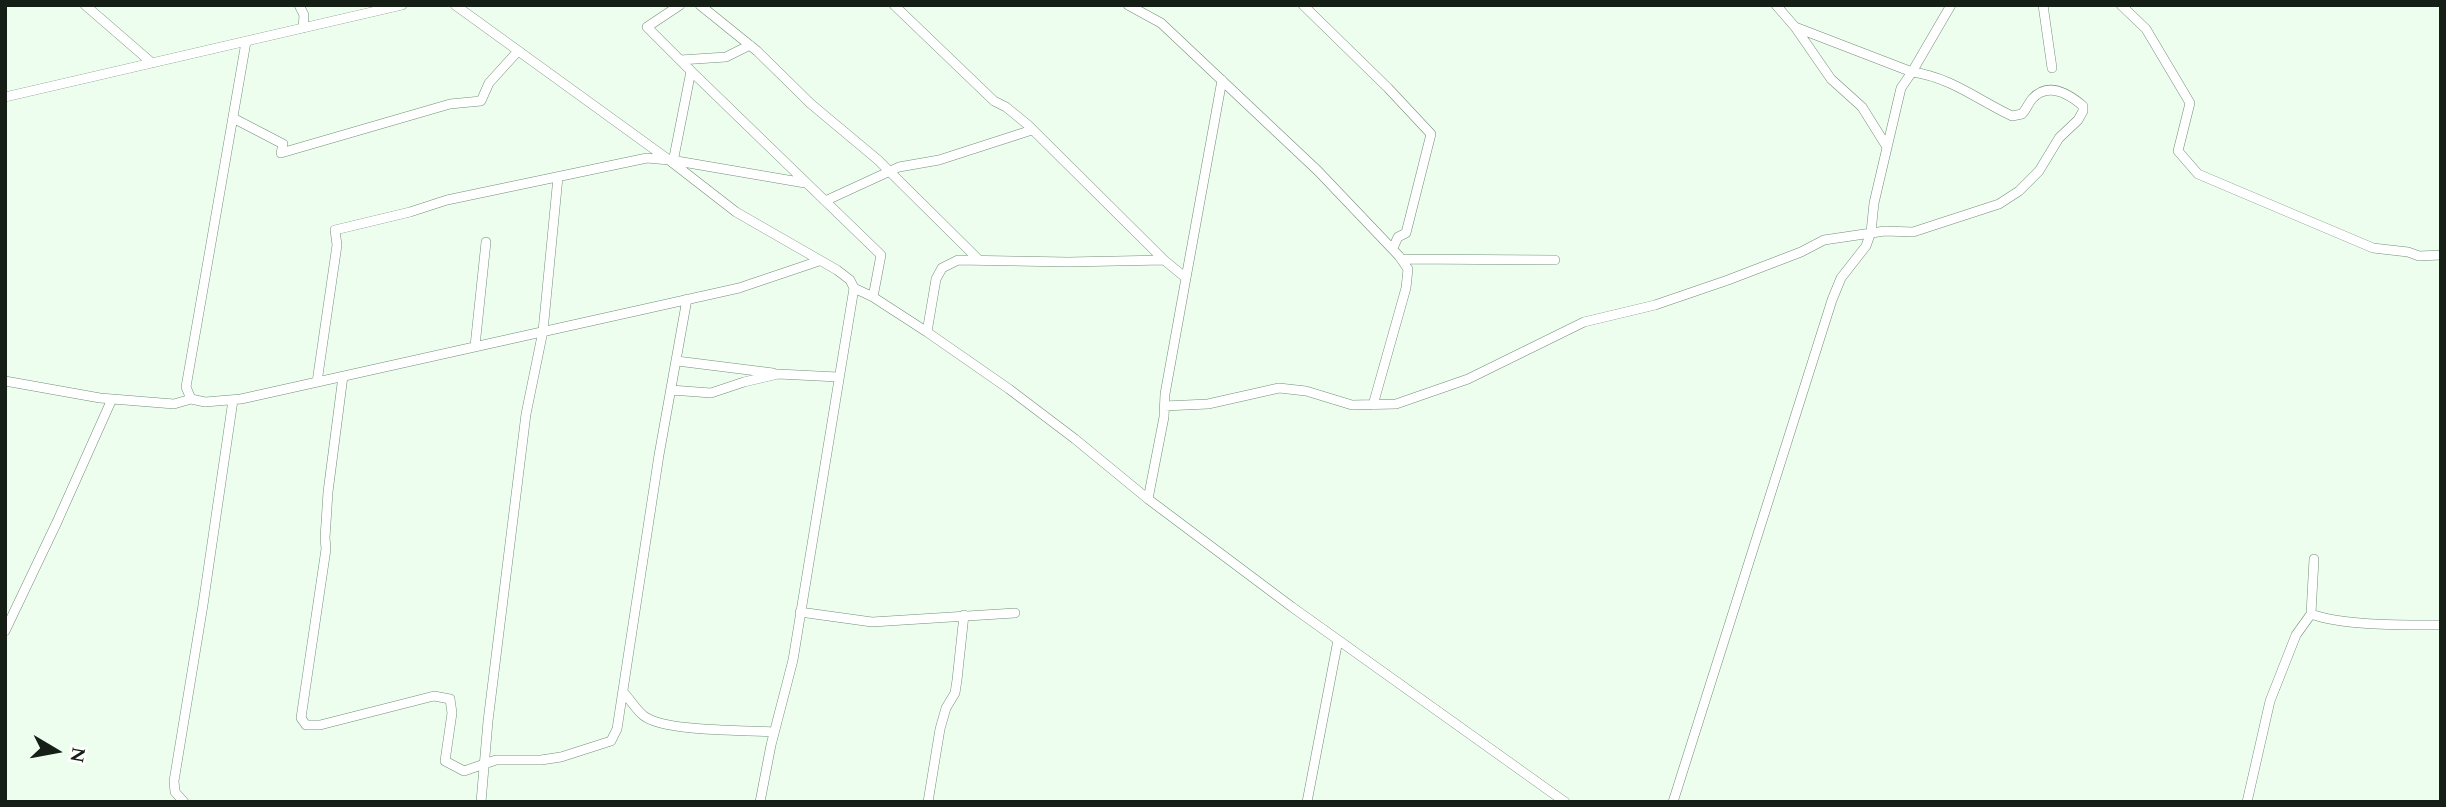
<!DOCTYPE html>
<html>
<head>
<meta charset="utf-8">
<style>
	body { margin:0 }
	#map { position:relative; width:2446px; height:807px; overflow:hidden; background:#edfeef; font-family:Spectral,serif }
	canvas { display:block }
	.frame { position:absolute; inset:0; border:7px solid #151f16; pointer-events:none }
	.north { position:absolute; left:21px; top:716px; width:70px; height:70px; -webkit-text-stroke:5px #fff; paint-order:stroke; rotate:100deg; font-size:19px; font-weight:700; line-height:28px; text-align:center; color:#151f16 }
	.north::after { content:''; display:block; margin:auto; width:24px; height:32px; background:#151f16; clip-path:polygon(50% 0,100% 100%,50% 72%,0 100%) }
</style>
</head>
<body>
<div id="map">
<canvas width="2446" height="807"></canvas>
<div class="frame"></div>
<div class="north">N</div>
</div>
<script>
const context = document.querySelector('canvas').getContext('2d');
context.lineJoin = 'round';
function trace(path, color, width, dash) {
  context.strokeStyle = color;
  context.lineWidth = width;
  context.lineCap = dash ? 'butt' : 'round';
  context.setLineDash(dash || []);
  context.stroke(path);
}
const street = new Path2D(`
	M85,5l67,58
	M299,5l5,10 -1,13
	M455,5l214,155 67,52 101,58 13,10 4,8 19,9 54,35 82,57 66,50 73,60 144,108 273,195
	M700,5l57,46 54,53 67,56 102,101
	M894,5l100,96 12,6 22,18 136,135
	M1128,5l33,18 157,148 81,85 9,13 -2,19 -33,117
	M1303,5l85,83 43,46 -25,99 -8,4 -5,11
	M1776,5l19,22 117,45 39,-67
	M2043,5l9,63
	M2121,5l25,24 44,74 -12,48 20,23 175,74 35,4 11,4 22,-1
	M1795,27l36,52 31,28 25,40
	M680,60l46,-3 24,-12
	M691,71l190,184 -8,42
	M5,97l397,-92
	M233,118l50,26 -2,9 169,-49 31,-3 8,-18 29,-32
	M671,160l134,23
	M825,201l74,-34 40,-7 93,-30
	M1402,259l153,1
	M1186,278l36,-198
	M927,332l9,-53 6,-11 16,-8 110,2 96,-2 22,18 -21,116 -1,23 -16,82
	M475,346l11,-104
	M677,361l96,12
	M343,376l-15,116 -3,46 1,11 -25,169 5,7h14l114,-29 16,3 2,14 -7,48 19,10 32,-11h45l20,-3 50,-16 6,-12 42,-274 28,-156
	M5,381l95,17 74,6 17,-5 14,3 36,-3 498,-111 80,-27
	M317,382l20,-137 -2,-15 75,-18 37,-12 200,-42 22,2 5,-3 17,-86 -44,-44 33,-22
	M671,390l40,3 33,-11 34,-8 60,3
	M191,399l-5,-12 60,-345
	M1164,406l44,-2 71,-16 27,3 46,14 44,-1 72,-25 116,-57 71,-17 73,-25 73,-28 23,-12 61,-9 28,1 86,-28 20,-13 20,-20 20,-33 19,-18 5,-9v-5c-14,-12 -35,-25 -51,-7 -4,5 -6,11 -10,15l-10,2c-34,-16 -62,-39 -100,-44l-11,16 -27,115 -3,29 -5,14 -25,32 -9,22 -159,502
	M800,612l72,10 143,-9
	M2311,614c33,12 93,11 130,11
	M5,631l52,-109 55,-123
	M623,692c7,7 13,18 21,24 21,16 101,14 130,16
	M184,802l-9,-10 -1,-11 29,-176 30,-205
	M481,802l7,-81 38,-307 17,-83 15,-154
	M760,802l11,-57 22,-85 61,-372
	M928,802l12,-73 6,-21 9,-15 2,-13 7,-65
	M1307,802l31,-162
	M2247,802l23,-101 26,-66 15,-21 3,-55`);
trace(street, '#748e78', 10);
trace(street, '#fff', 9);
</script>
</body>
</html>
